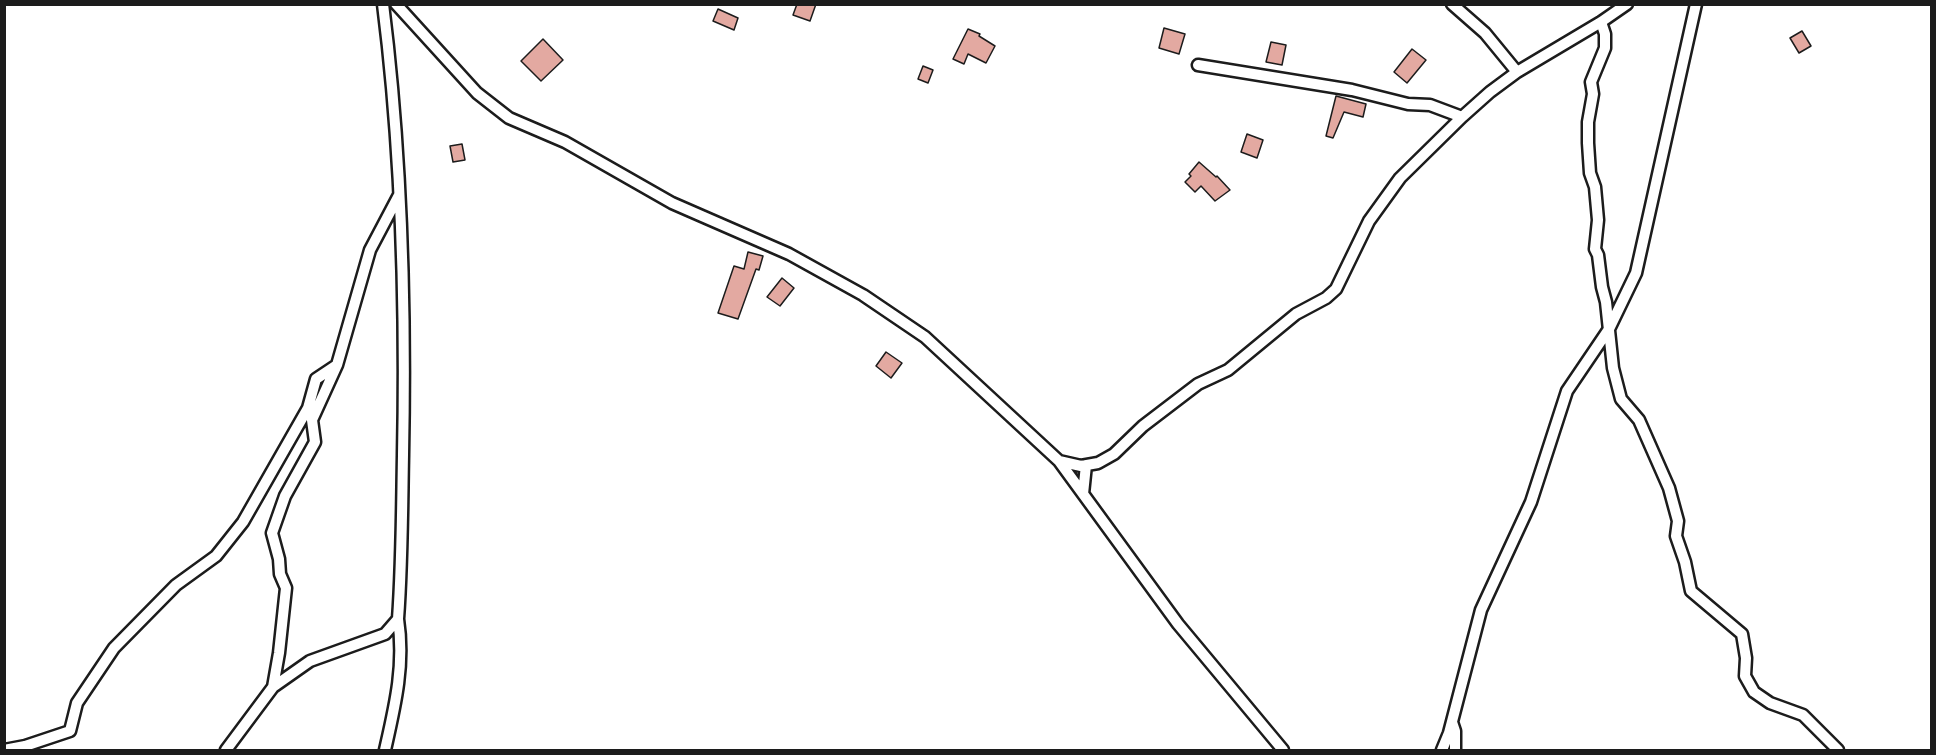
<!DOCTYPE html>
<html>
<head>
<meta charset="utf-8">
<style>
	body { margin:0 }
	#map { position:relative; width:1936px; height:755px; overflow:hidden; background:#fff; font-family:Itim,sans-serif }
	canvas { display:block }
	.frame { position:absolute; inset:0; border:6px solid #1c1c1c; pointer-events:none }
</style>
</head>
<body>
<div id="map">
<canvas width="1936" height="755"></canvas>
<div class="frame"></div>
</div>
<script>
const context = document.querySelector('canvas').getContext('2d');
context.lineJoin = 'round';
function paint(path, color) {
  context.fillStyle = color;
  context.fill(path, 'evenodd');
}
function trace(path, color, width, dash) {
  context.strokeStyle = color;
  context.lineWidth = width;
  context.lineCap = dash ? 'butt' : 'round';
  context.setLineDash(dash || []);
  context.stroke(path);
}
const building = new Path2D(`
	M797,4h19l-6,17 -17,-6z
	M718,9l20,9 -4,12 -21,-9z
	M1164,28l21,6 -6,20 -20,-6z
	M968,29l12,5 -1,2 16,10 -9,17 -18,-9 -4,10 -11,-5z
	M1802,31l9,15 -12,7 -9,-15z
	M543,39l20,21 -22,21 -20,-20z
	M1271,42l15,3 -4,20 -16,-3z
	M1412,49l14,11 -19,23 -13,-11z
	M923,66l10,4 -5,13 -10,-4z
	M1336,96l30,8 -3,13 -19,-5 -11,26 -7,-2z
	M1247,134l16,6 -6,18 -16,-6z
	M462,144l3,16 -12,2 -3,-16z
	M1199,162l17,15 1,-1 13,14 -15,11 -14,-15 -6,6 -10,-10 6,-6 -2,-2z
	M748,252l15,4 -4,14 -3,-1 -18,50 -20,-6 16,-47 10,3z
	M782,278l12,10 -14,18 -13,-9z
	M886,352l16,11 -11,15 -15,-12z`);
paint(building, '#e3a9a1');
trace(building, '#1c1c1c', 1.5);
const minor = new Path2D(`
	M396,4l81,89 32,25 56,24 107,61 117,51 74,41 62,42 134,124 22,5 17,-3 16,-9 29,-28 55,-42 30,-14 68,-56 30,-16 10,-9 33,-68 31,-43 62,-61 28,-25 27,-20 84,-50 26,-18
	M1452,4l33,29 32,39
	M1601,22l4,12v14l-14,34 2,12 -5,28v21l2,30 5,14 3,33 -3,29 3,6 4,32 4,15 7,66 8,31 18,21 30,68 9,33 -2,15 9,26 6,29 51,43 4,24 -1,18 9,16 16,11 33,12 35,35
	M1198,65l154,25 56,14 22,1 32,12
	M1059,461l119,163 105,126
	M1083,494l3,-29
	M273,687l6,-34 7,-65 -6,-14 -1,-15 -7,-26 13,-37 30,-54 -3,-22 25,-55 33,-115 29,-55
	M1452,722l3,9v19
	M4,750l21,-4 45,-15 7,-28 37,-55 62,-63 40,-29 27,-34 65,-114 8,-29 21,-14
	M226,750l47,-63 37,-26 75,-27 13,-15c4,-54 4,-109 5,-164 3,-150 -1,-301 -20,-451
	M385,750c10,-44 20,-85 13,-131
	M1442,750l7,-17 32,-123 50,-108 36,-111 42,-62 27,-56 60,-269`);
trace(minor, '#1c1c1c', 15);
trace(minor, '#fff', 10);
</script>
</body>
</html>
